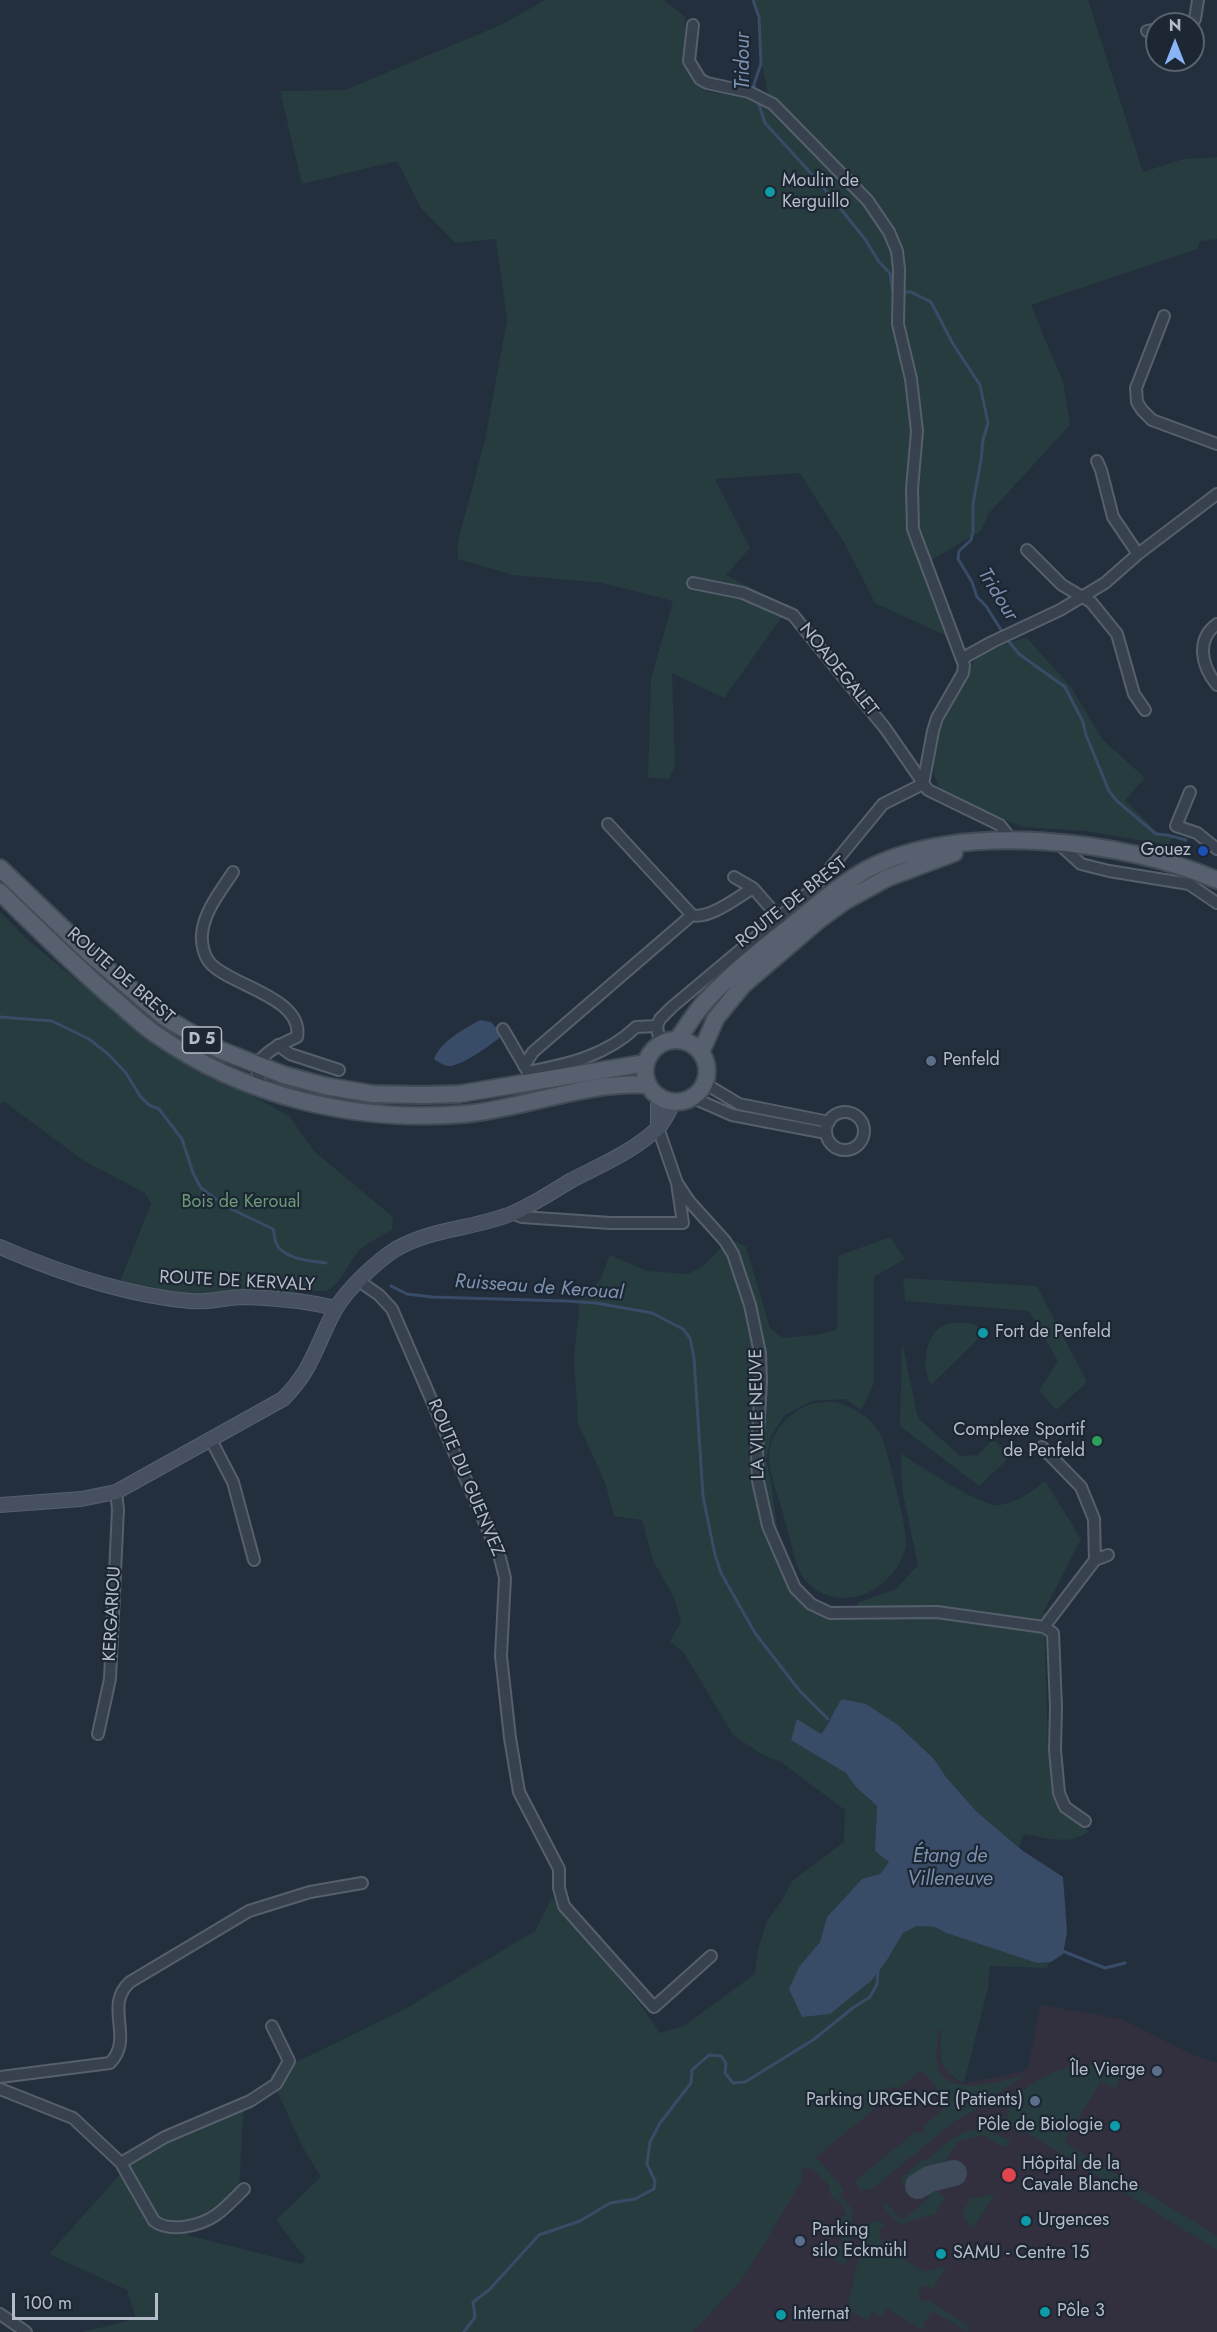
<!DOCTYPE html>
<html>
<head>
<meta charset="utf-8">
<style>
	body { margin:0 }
	#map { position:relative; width:1217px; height:2332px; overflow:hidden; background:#242f3e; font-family:Jost,sans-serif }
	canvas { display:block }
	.north { position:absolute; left:1145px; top:12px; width:60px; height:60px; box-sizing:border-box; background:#1d2633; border:2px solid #59626f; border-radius:50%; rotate:0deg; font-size:16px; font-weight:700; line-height:24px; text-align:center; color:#b4bcc9 }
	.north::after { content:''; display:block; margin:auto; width:21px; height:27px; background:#8ab4f8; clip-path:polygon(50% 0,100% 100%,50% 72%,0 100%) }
	.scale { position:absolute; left:12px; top:2293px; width:146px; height:27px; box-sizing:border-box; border:3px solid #b4bcc9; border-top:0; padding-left:8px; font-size:18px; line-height:21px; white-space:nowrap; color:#b4bcc9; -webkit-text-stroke:4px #1d2633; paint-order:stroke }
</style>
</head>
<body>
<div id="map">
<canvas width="1217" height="2332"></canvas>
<div class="north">N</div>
<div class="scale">100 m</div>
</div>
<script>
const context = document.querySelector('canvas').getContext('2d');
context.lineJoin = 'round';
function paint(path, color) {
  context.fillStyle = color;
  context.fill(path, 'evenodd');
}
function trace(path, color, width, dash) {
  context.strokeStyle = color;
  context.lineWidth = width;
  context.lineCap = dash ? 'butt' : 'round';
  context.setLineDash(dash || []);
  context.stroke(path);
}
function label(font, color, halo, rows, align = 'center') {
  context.font = font + ' Jost,sans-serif';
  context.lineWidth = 4.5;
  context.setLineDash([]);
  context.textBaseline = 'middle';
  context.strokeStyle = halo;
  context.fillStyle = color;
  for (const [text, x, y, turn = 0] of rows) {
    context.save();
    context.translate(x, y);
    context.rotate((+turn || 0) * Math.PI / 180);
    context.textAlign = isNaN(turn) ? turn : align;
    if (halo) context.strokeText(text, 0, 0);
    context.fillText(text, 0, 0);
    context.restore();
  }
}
paint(new Path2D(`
	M1040,2005l82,14 71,36 24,8v269h-524l51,-55 56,-95 3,-14 126,-141 12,5 -1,29 13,17 11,5 58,-11 6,-5z`), '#32303f');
paint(new Path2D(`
	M545,0h119l21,17 -1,45 9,20 14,10 38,4 17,7 6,-8 -9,-46v-32l-6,-17h335l55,172 40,-13 34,-2v82l-17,2 -3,8 -166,56 32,77 7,43 -81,88 -8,18 -49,29 30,83 -87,-40 -30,-59 -45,-71 -85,6 35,69 -24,27 63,32 -65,91 -52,-25 3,93 -6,13 -21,-1 3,-99 22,-78 -70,-18 -90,-8 -55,-16v-18l27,-101 22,-120 -11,-81 -41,4 -34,-35 -24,-47 -95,23 -22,-93 65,-1 158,-66z
	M1026,637l45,50 31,52 43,39 -20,22 32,32 16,6 -6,7 -81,-14 -64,-4 -76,-33c-35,-29 12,-102 28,-133l9,-9z
	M0,912l30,30 135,111 99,49 26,15 24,34 79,66 -1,13c-9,6 -21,10 -29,17 -15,12 -21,39 -38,44l-148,4 -58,-11 32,-80 -6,-11 -61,-32 -79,-59 -5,1z
	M890,1237l15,22 -31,18v106l-13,27 -16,-11 -33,2 -27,14 -14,21 -5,24 5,21 10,79 30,44 47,9 -1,-10 39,-14 22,-24 -16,-76 -1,-35c19,11 80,54 99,51 18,-3 31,-13 45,-24l36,58 -37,72 4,140 9,51 6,8 26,21c-18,15 -44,7 -65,3l-5,13 -43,-36 -30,-34 -12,-18 -36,-34 -70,-6 -1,9 -7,6 -29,6 56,33 9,14 21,19 -2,44 14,12 -9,12 -18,5 -35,38 -7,25 -21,25 73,13 15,-20 16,-27 14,-7 18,1 11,6 91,30 14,-1 -5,6 -56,-2 -2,22 -24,95c-26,-13 -24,-24 -23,-51l-9,-3 6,5c0,11 -3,23 0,34 10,30 65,13 87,7l-58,40 -11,5 -84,69 -12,1 -5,-9 60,-49 9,1 1,-8 25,-22 -28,-33 -22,18 -14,-1 -1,13 -69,57 28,33 -5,6c10,7 17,14 12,27l-12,5 5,4h4l3,4 -5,29 -14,-7 11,-20 -9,-6c-1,-8 6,-13 13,-17l-5,-10 -11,-9 -2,-10 -16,-17 -10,-1 -2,14 -57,95 -51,55h-611l54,-13 -9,-29 -78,-36 99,-111 96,-42 -5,88 -52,46 114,29 5,-5 -30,-39 45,-43 -19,-31 -32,-71 135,-66 130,-78 17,-34 88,107 20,29 24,-7 71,-52 3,-25 9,-28 14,-19 11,-21 52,-39 1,-32 -64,-48 -18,-7 -30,-20 -49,-82 -14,-12 11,-19 -7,-25 -21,-36 -11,-41 -28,-4 -8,-31 -28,-62 -4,-65 6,-60 20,-18 10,-25 37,16 42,3 15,-9 27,-26 15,8 24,81 13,10 32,-3 22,-5 1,-74z
	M903,1278l134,8 50,96 -31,28 -17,-19 19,-30 -29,-50 -124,-10z
	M971,1323l15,8 -55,54c-10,-19 -7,-54 17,-61 6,-2 16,-1 23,-1z
	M902,1342l16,76 42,38 18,-1 15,-16 17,18 -31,29 -79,-60z
	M834,1402c18,3 39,17 47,33 6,12 28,102 25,111 -10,42 -62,71 -98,37 -14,-14 -16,-40 -22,-59 -5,-21 -16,-45 -17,-66 0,-25 21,-48 43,-54 7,-2 15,-2 22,-2z
	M1080,2064l25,4 15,10 -5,11 -14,-8 -37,61 153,94v14l-191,-118 -1,2 -21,-14 5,-7 -2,-11c25,-18 43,-32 73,-38z
	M983,2128l28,13 -7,7 -21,-13 -25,6 -13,21 1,3 -25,6 -17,13 -3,-3 1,-4 21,-18 3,2c19,-16 31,-31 57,-33z
	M936,2189l9,9 -10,16 -34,10 -12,-10 -7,-11 3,-1 17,19 27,-23 -1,-3z
	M995,2194l-21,33 -8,-5 -4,-9 8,-14z
	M877,2220l7,5v3l-5,2 5,18 41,24 22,-6 -14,23 -6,-3 -7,2 -2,8 4,6 6,-2 41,26 -1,6 -36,-21 -9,13 3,3 -3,3 -36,-22 -7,9 -7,-5 -5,8 -17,-8 -3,-9 2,-7 16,-70z`), '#263c3f');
paint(new Path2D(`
	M480,1020l11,2 9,10v5c-9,8 -41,31 -53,29 -4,-1 -9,-4 -13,-7 7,-18 30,-30 46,-39z
	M842,1699l24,5 32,21 36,34 12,18 30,34 47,40 40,26 4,55 -4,22 -12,8 -14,1 -91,-30 -11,-6 -18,-1 -14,7 -16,27 -15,20 -42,34 -28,3 -13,-28 10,-22 21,-25 7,-25 35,-38 18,-5 9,-12 -14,-11 2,-45 -21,-19 -10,-14 -55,-33 6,-21 24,15c6,-6 14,-26 21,-35z`), '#394c67');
trace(new Path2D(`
	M753,0l6,17 2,47 -7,20 1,8
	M757,99l8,24 53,58 47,58 14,23 11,11 3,19
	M902,292h9l20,10 22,42 27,41 8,38 -5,17 -2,20 -8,44v28l-2,8 -12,11 -1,8 14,23 5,15 9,9 17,27
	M1006,638l13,16 46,33 18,35 3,13 23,56 8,10 39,33 11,1 19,5
	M0,1017l52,4 37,18 19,15 18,19 14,23 9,9 10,4 23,30 11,34 8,15 26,19 46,22c2,4 1,10 3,14 6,16 36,18 50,20
	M391,1286l16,8 25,3 133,4 31,2 56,10 31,16 7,9 4,20 9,138 12,59 6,18 34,60 44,57 29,29
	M1060,1950l45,18 20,-5
	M464,2332l11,-15 -2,-15 16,-12 50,-55 41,-14 30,-18 25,-4 19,-10 1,-8 -8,-17 3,-22 10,-19 31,-40 1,-13 17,-15 12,1 5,7 -1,10 8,10 12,-1 68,-42 41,-33 16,-10 7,-13 1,-14`), '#394c67', 3);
trace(new Path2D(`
	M918,2186l11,-7 25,-6`), '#3f4a5a', 26);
const street = new Path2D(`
	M1191,24l4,-5 3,-19
	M693,25l-4,36 11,18 7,4 42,9 24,12 95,97 21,31 8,19 2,18 -1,55 13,55 6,52 -5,58 1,40 51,136 -1,8 -26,45 -4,13 -10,53
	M1147,31l10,-2
	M1164,316l-28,72 1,14 5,8 10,10 65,24
	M1097,461l4,9 12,47 25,37
	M1027,550l35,35 29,17 26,32 17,60 11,16
	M693,583l50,10 50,22 92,113 43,62 72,35 12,15
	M1217,624c-22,16 -15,43 0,61
	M963,658l29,-16 68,-32 45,-27 33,-29 79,-60
	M1190,792l-14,34 21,7 20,16
	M608,824l84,91
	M1058,843l23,21 28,7 80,13 28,19
	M233,872c-12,19 -29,39 -31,62 -1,9 2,23 9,30 21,22 93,34 86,73 -16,7 -32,14 -41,29l6,24
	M734,877l19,11
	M657,1026l3,-7 12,-12 142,-119 69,-84 40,-20
	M657,1026l3,18
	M503,1029l25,43c40,-8 78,-16 108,-45l21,-1
	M278,1045l12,9 49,16
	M524,1066l9,-14 159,-137c17,5 46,-18 61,-27l27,31
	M704,1083l35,21 90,18
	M691,1097l41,18 94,18
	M826 1131a19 19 0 1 1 38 0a19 19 0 1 1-38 0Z
	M677,1183l12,18 36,40 8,13 17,51 10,48 1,28 -4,70 1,30 10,45 27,62 16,16 19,9 107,-1 107,15 9,6 3,74 -1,43 4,43 6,14 20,14
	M512,1213l10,4 88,6h73l-6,-40 -19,-55
	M359,1281l20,14 13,14 108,249 5,20 -4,78 9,82 9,54 40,77v19l5,18 90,101 57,-51
	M211,1440l22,42 21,78
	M1042,1447l39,40 13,32 1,41
	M1044,1627l51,-67 13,-5
	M98,1734l12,-55 8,-170 -2,-17
	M0,2077l110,-14c25,-25 -7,-57 20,-81l119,-71 61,-19 52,-9
	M0,2089l73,29 48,45 33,58c16,12 46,5 62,-6 10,-7 19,-17 28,-26
	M121,2163l44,-26 85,-36 26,-17 13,-23 -17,-35
	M0,2314l26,18`);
const secondary = new Path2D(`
	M658,1096v32
	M0,1247c60,26 124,48 190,54 19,2 36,-4 55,-4 31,1 61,4 91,11
	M0,1505l81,-6 35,-7 167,-93c30,-30 33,-54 52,-89 11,-20 42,-49 61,-61 36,-21 79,-20 117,-36 20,-8 40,-22 59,-33 29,-15 62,-29 86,-52 7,-7 11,-17 16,-27`);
const primary = new Path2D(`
	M0,868l91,87 73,62 56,33 64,25 41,11 48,8 50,1 36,-1 187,-31
	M0,892c38,37 76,75 116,109 13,11 25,23 38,32 90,64 202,90 311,81 62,-6 120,-33 183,-29
	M677,1040c9,-12 17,-26 27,-37 28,-31 63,-58 96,-84 20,-17 43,-36 66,-49 91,-50 259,-30 351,10
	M645 1071a31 31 0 1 1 62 0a31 31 0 1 1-62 0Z
	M701,1052l15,-34 27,-33 77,-66 25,-18 42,-23 67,-25`);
trace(street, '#565f6c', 14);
trace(secondary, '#565f6c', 16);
trace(primary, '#414a57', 20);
trace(street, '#38414e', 10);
trace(secondary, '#465061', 14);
trace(primary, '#56606e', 16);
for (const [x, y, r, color] of [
	[770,192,6,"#0f9aa8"],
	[1203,851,6,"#1a4fb4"],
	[931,1061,6,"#5c6f8a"],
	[983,1333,6,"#0f9aa8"],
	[1097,1441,6,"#2e9e5b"],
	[1157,2071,6,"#5c6f8a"],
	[1035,2101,6,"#5c6f8a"],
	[1115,2126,6,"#0f9aa8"],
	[1009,2175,8,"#e0444e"],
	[1026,2221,6,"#0f9aa8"],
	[800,2241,6,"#5c6f8a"],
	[941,2254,6,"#0f9aa8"],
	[1045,2312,6,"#0f9aa8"],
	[781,2315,6,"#0f9aa8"]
]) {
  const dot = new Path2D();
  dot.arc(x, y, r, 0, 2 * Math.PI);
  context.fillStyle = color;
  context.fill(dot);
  trace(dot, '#1d2633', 2);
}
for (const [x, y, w] of [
	[202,1040,39]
]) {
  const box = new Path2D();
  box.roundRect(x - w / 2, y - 13, w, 26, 4.5);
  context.fillStyle = '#1d2633';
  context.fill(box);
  trace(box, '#b4bcc9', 1.5);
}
label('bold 16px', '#b4bcc9', null, [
	["D 5",202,1040]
]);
label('18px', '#b4bcc9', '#1d2633', [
	["Moulin de",782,182],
	["Kerguillo",782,203],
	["Gouez",1191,851,"right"],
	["Penfeld",943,1061],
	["Fort de Penfeld",995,1333],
	["Complexe Sportif",1085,1431,"right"],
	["de Penfeld",1085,1452,"right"],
	["Île Vierge",1145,2071,"right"],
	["Parking URGENCE (Patients)",1023,2101,"right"],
	["Pôle de Biologie",1103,2126,"right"],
	["Hôpital de la",1022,2165],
	["Cavale Blanche",1022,2186],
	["Urgences",1038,2221],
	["Parking",812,2231],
	["silo Eckmühl",812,2252],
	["SAMU - Centre 15",953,2254],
	["Pôle 3",1057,2312],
	["Internat",793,2315]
], 'left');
label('18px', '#b4bcc9', '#1d2633', [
	["NOADEGALET",838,670,51],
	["ROUTE DE BREST",792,903,-38],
	["ROUTE DE BREST",120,976,41],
	["ROUTE DE KERVALY",237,1282,3],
	["LA VILLE NEUVE",758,1414,-91],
	["ROUTE DU GUENVEZ",465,1478,67],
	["KERGARIOU",113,1614,-87]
]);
label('18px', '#6b9a76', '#1d2633', [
	["Bois de Keroual",241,1203]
]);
label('italic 20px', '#7c92b1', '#1d2633', [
	["Tridour",744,61,-90],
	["Tridour",997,595,58],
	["Ruisseau de Keroual",539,1288,4],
	["Étang de",950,1857],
	["Villeneuve",950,1880]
]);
</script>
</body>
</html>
